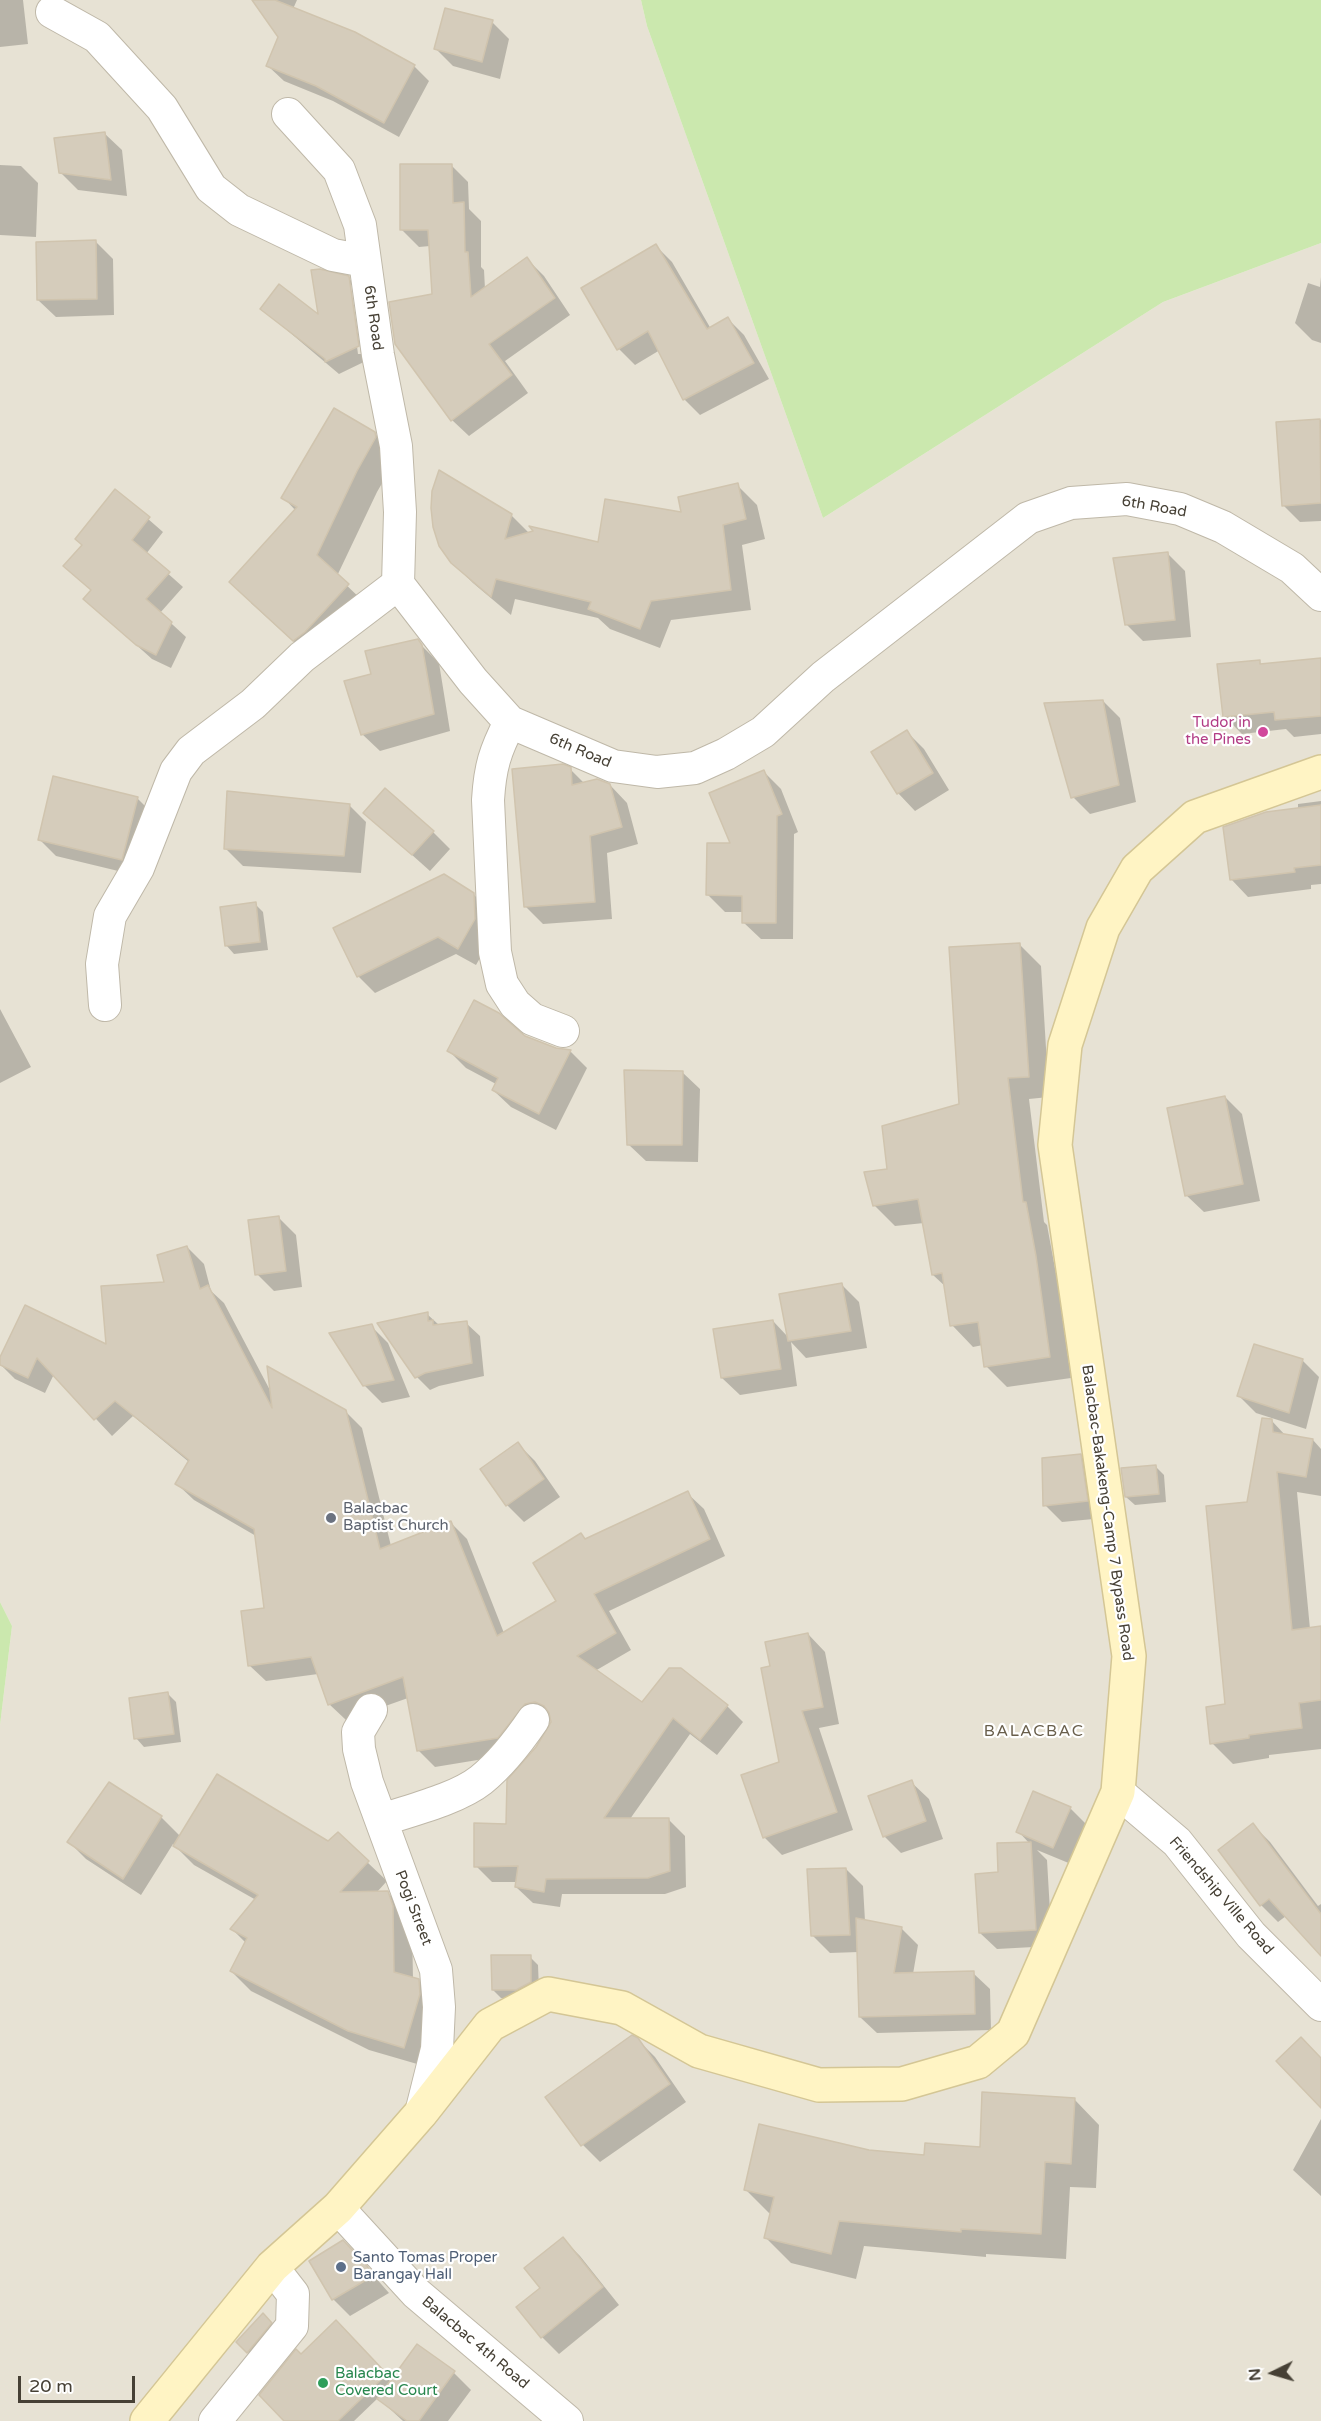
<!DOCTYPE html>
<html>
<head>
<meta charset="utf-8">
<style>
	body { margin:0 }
	#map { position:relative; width:1321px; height:2421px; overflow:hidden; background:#f3f0e6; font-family:"Varela Round",sans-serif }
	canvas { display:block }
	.north { position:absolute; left:1243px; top:2343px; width:60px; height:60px; -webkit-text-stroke:4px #fff; paint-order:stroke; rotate:265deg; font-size:16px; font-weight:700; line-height:24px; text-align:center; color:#464035 }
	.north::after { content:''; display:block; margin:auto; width:21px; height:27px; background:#464035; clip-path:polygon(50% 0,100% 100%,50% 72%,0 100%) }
	.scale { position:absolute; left:18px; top:2376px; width:117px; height:27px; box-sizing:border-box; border:3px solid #464035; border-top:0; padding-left:8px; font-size:18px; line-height:21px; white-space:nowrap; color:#464035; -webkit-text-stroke:4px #fff; paint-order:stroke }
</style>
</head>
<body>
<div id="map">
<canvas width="1321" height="2421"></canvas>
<div class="north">N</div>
<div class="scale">20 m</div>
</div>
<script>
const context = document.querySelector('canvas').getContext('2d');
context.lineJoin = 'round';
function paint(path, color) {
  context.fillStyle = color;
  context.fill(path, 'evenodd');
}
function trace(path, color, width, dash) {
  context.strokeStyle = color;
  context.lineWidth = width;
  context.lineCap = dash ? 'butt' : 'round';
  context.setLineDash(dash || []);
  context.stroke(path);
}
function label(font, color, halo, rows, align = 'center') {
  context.font = font + ' "Varela Round",sans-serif';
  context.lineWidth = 4.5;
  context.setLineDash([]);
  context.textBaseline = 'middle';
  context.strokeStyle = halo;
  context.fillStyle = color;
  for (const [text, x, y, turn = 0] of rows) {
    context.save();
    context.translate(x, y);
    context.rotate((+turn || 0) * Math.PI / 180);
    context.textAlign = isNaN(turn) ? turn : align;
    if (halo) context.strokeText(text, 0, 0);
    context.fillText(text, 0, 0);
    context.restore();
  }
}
paint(new Path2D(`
	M0,0h641l6,26 176,492 340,-216 158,-59v2178h-1321v-696l12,-99 -12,-24z`), '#e7e2d4');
paint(new Path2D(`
	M641,0h680v243l-158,59 -340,216 -176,-492z
	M0,1602l12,24 -12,99z`), '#cbe8ae');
paint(new Path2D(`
	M0,0h23l5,44 -28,3z
	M254,0h43l-4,9 121,57 15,15 -30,56 -66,-36 -49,-20 -16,-15 12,-29z
	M492,22l17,17 -9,40 -47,-13 -17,-17z
	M104,133l18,17 5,46 -49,-6 -18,-18z
	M0,165l21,1 17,17 -2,54 -36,-2z
	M451,165l17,17 1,27 12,12v46l3,3 1,19 42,-30 17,17 26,39 -65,46 23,32 -59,43 -17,-16 -18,-125 -4,-49 -11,1 -17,-17z
	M96,242l17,17 1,56 -58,2 -18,-17z
	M656,246l16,16 39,67 17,-10 16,16 25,44 -69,36 -16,-16 -24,-49 -25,15 -16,-16z
	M1321,277v66l-9,-3 -17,-17 13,-40 12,4z
	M348,278l13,12 9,69 -31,15 -77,-65 58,9zM349,285h3l9,69h-3z
	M1321,420v101l-21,1 -17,-17 -5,-82z
	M374,433l21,21 1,5 -19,33 -40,84 31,30 -53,55 -64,-58 45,-92 -13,-14z
	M737,485l20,20 8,34 -23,6 9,65 -80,10 -11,28 -50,-19 -12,-11 -83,-19 -4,16 -38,-32 -21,-21 59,-47 19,19 69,10 84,-30z
	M116,491l47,41 -17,22 37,33 -23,26 26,24 -15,31 -19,-9 -67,-60 7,-8 -13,-12 4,-34z
	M1168,554l17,17 6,66 -48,4 -17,-17z
	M417,641l22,22 11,68 -70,20 -18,-17 11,-59z
	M1321,659v75l-27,3 -8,-8 -44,5 -17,-17 34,-56 3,4z
	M1103,701l17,17 16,84 -46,12 -17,-17z
	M907,732l17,17 25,41 -34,21 -17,-18z
	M570,769l14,14 26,2 17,18 11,41 -31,9 5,66 -69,5 -17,-17z
	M764,772l17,17 17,43 -4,2 -1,105h-32l-18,-17v-10h-18l-17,-17z
	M137,798l17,17 -15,61 -83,-20 -17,-17z
	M1321,801v83l-10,1v4l-63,8 -17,-18 67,-70v-5z
	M349,805l17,17 -5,51 -118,-7 -18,-18z
	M365,813l68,19 17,17 -20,22z
	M473,894l18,17 1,26 -16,28 -20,-11 -81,39 -17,-17z
	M255,904l8,8 5,38 -34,4 -8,-9z
	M1019,944l22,22 8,131 -20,2 15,123 3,3 10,54 14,99 -64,9 -21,-21 -3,-21 -10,2 -21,-22 -6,-38 -13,-12 -9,-52 -29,3 -21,-21 14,-35 72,-65z
	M0,1009l31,58 -31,16z
	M524,1037l32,12 14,2 17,17 -31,62 -45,-23 -18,-17 3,-6 -30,-16 -17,-17z
	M682,1072l18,17 -2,73 -52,-1 -18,-17z
	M1225,1097l17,17 18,87 -56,11 -18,-17z
	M279,1218l17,17 6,52 -28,4 -17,-17z
	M187,1247l17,17 7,27 13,12 48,91 73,17 17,17 29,118 59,-24 17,17 37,94 54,-32 23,-66 6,5 100,-47 17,16 21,47 -116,55 22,39 -36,21 48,33 84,2 16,16 -26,33 -27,-21 -60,85h38l17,17 1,51 -21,7h-103l-2,13 -27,-4 -17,-16 1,-5h-25l-16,-16 31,-41 42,-94 3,-13 -9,2 -29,34 -79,13 -17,-17 -10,-52 -62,22 -17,-16 -11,-30 -52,7 -17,-16 17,-56 -10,-73 -62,-36 -17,-16 12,-22 -56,-46 -21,20 -58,-62 -9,19 -30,-14 -15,-15v-4l108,-14 58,-63z
	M842,1285l17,17 8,46 -61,10 -15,-16 6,44 -57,9 -18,-17 51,-57 15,16z
	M427,1314l12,11 27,-2 14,13 4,40 -45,10 -9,4 -13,-13z
	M371,1326l17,17 22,54 -28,6 -18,-18z
	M1302,1360l17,17 -13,52 -50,-16 -18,-18z
	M1271,1420l15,16 27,4 8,9v47l-24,-4 13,137 11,-1v121l-52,6v3l-36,6 -21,-21 15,-38 22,-202z
	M518,1444l17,17 25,36 -36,25 -17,-17z
	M1080,1455l17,18 7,45 -42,4 -17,-17z
	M1156,1467l8,8 2,27 -31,3 -9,-8z
	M808,1634l17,18 14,72 -20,4 34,102 -71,25 -18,-18 16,-74 -8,-96z
	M168,1694l8,8 5,40 -37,5 -8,-9z
	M911,1782l18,17 14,40 -42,14 -17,-17z
	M110,1785l52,33 18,18 149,7 38,19 20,19 -10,11h10l20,20 5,14 1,53 5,2 20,19 -14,66 -55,-16 -118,-59 -20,-20 15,-28 -14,-14 24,-29 -62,-35 -21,-21 -32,51 -55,-36 -17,-17z
	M1070,1808l17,17 -16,39 -34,-14 10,10 5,86 -55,3 -17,-16 20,-59 29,-31 -11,-12z
	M1253,1825l17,17 48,64 3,-2v50l-35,-38 -8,6 -17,-17z
	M846,1869l17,17 2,35 36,7 17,17 -5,29 60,-1 17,16 1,41 -114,3 -17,-16 -1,-65 -29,1 -17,-17z
	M530,1957l8,8 1,25 -15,8h-23l-8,-8z
	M637,2039l18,18 31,45 -86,60 -17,-17z
	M1074,2099l25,26 -3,63 -26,-1 -4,72 -80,-5v3l-122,-11 -8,33 -65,-16 -25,-25 5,-23 -26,-26 124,-38 56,5 57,-7z
	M1321,2119v77l-28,-26z
	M563,2239l17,17 39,49 -60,49 -17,-17v-49z
	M360,2260l29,33 -39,23 -17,-17z
	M263,2315l16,17 -23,28 -18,-18z
	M336,2322l56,59 62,-8 17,17 -23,31h-45l-25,-23 -24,23h-67l14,-65z`), '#0003');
const building = new Path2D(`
	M252,0h23l80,32 60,33 -31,58 -68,-37 -50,-20 12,-29z
	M445,8l48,12 -11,42 -48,-13z
	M105,132l6,48 -52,-7 -5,-35z
	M400,164h52l1,39 11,-1 1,50h3l3,45 56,-40 28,41 -66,46 23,31 -61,46 -56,-77 -6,-42 43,-8 -4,-64h-28z
	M96,240l1,59 -60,1 -1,-58z
	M656,244l51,85 21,-12 26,46 -71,37 -35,-69 -31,19 -36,-62z
	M320,269l29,7 10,70 -34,16v-3l-65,-50 19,-25 39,30 -7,-44z
	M334,408l41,24 1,5 -19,34 -40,84 32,29 -44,48 -12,9 -64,-59 68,-75 -16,-9z
	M1320,419l1,84 -39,3 -6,-84z
	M439,470l73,44 -7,25 28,-8 -4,-5 69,16 7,-43 76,13 -3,-15 60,-14 8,36 -23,6 8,65 -80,11 -11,28 -52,-20 3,-7 -95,-23 -5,18 -40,-34 -12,-17 -6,-19 -2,-19 1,-17z
	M115,489l35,28 -18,23 38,32 -24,27 26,23 -16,33 -20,-10 -53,-46 8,-9 -28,-24 19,-21 -7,-6z
	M1168,552l7,68 -50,5 -12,-67z
	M418,639l4,6 12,69 -73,21 -17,-54 27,-7 -6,-23z
	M1321,658v58l-46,4 -1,-8 -51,5 -6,-53 43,-4v4z
	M1103,700l16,85 -48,13 -27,-95z
	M907,730l26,43 -36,21 -26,-42z
	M563,764l8,3 1,18 25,-6 13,5 12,43 -32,9 5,66 -71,5 -12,-138z
	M764,770l18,44 -5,2 -1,107h-34v-27l-36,-1 1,-52h23l-21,-50z
	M53,776l85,21 -16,63 -84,-20z
	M385,788l49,43 -22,24 -49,-42z
	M227,791l123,13 -6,52 -120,-7z
	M1321,805v60l-27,3 1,4 -65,8 -7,-53 43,-15z
	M444,874l30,19 1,26 -17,30 -20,-12 -81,40 -24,-49z
	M256,902l4,40 -35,4 -5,-39z
	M1020,943l9,134 -21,1 15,124h3l10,54 14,101 -66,10 -6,-45 -28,4 -8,-53 -10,2 -14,-76 -45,7 -9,-34 23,-3 -5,-43 77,-22 -10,-157z
	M474,1000l25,13 26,23 31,12 15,2 -32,64 -47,-24 6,-12 -51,-27z
	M624,1070l59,1 -1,74h-55z
	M1225,1096l18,88 -58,12 -18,-88z
	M279,1216l7,55 -31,4 -7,-55z
	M187,1246l13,43 8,-4 64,123 -5,-42 79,44 34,139 71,-28 46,115 59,-35 -23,-38 48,-30 4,6 103,-48 22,48 -116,55 22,39 -39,23 65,46 27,-34h12l47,37 -28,35 -27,-22 -69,100h65l1,53 -22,7 -102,1 -2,13 -29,-5 3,-21 -44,1v-44l32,1 1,-44 29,-33 15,-25 -2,-9 -5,-7 -9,-4 -10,2 -27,34 -81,13 -14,-74 -75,28 -17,-48 -63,9 -7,-55 23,-3 -10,-79 -79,-45 14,-24 -74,-59 -21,19 -57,-62 -9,20 -28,-13v-8l25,-52 81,39 -5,-58 63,-4 -7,-27z
	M842,1283l9,48 -63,10 -9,-47z
	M428,1312v9l5,-1v5l34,-4 5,42 -47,10 -10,5 -38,-55z
	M773,1320l8,49 -60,9 -8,-49z
	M372,1324l22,56 -31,6 -34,-53z
	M1254,1344l49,15 -14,54 -52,-17z
	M1262,1418l10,1 1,13 40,7 -7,38 -29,-5 15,158 29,-4v74l-22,3 3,25 -53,7v3l-39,6 -4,-37 19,-3 -19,-198 41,-4z
	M518,1442l26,37 -38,27 -26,-37z
	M1081,1454l7,47 -45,5 -1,-48z
	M1156,1465l3,29 -34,3 -4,-29z
	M808,1633l15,74 -21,4 35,101 -74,26 -22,-63 38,-13 -18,-94 9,-2 -5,-24z
	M168,1692l6,42 -40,5 -5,-41z
	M217,1774l111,67 10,-9 31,29 -29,31 48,-1 5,15 1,66 25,7 1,15 -16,54 -56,-17 -118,-60 17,-33 -17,-9 28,-34 -85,-49z
	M912,1780l14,41 -43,16 -15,-41z
	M109,1782l53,34 -39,63 -56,-37z
	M1033,1791l38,16 -18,41 -37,-16z
	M1253,1823l68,91v42l-52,-57 -9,7 -42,-56z
	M1031,1842l5,88 -57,3 -4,-59 23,-2 -1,-29z
	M846,1868l4,67 -39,1 -4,-67z
	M856,1918l46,9 -8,46 80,-2 1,43 -116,3z
	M491,1955h40v27l-15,8h-24z
	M632,2035l6,3 32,46 -89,62 -36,-49z
	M1301,2037l20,21v50l-45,-47z
	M982,2092l93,6 -4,66 -26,-2 -4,72 -80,-5v3l-122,-11 -8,33 -67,-16 10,-41 -30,-7 15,-66 110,26 55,5 1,-12 55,4z
	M563,2237l40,50 -62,51 -25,-31 24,-19 -16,-20z
	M343,2240l24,26 6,10 -41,24 -23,-39z
	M263,2313l9,10 -25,30 -11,-11z
	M336,2320l51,54 -49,47h-54l-25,-26 37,-46 5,5z
	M417,2344l38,27 -36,50h-12l-30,-22z`);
paint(building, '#d5ccbb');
trace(building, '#d0c4ae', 1.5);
const minor = new Path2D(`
	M52,12l45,25 65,71 49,80 28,22 94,45 32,6
	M288,114l51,56 21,55 18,130 18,91 4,66 -2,72 75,97 37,41 103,44 44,6 38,-4 31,-14 37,-22 60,-55 205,-159 43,-15 56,-4 53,10 43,18 69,41 29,27
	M510,722c-15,29 -20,45 -22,78l7,152 7,32 13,20 17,15 31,12
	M105,1005l-3,-41 8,-48 28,-48 38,-97 15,-20 62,-47 49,-47 96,-73
	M371,1710l-13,22 1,17 8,33 69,188 3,37 -2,42 -16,64
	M1118,1792l59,50 74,93 70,70
	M382,1820c29,-10 75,-21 99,-40 21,-17 37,-38 52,-60
	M338,2208l78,85 151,128
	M215,2421l77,-95 1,-32 -21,-27`);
const secondary = new Path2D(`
	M147,2421l125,-154 66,-59 83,-95 69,-88 58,-31 74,14 77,43 120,34 83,-1 76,-22 35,-29 105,-241 11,-136 -74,-511 10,-100 38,-117 34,-59 58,-52 126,-45`);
trace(minor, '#bfb8a8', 34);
trace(secondary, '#d4c695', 36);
trace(minor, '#fff', 32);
trace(secondary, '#fff4c4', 33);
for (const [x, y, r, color] of [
	[1263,732,6,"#d1479c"],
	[331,1518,6,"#6b7280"],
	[341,2267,6,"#5c6f8a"],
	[323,2383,6,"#2e9e5b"]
]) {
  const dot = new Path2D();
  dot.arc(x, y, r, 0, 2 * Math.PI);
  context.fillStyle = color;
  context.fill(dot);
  trace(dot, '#fff', 2);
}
label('15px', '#464035', '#fff', [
	["6th Road",373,318,82],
	["6th Road",1154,507,10],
	["6th Road",580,751,23],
	["Balacbac-Bakakeng-Camp 7 Bypass Road",1107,1513,82],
	["Friendship Ville Road",1221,1896,49],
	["Pogi Street",413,1908,69],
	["Balacbac 4th Road",475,2343,40]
]);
label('15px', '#b23c85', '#fff', [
	["Tudor in",1251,723],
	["the Pines",1251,740]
], 'right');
label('15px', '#5b616d', '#fff', [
	["Balacbac",343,1509],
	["Baptist Church",343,1526]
], 'left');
label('15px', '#4e5e75', '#fff', [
	["Santo Tomas Proper",353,2258],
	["Barangay Hall",353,2275]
], 'left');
label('15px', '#27864d', '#fff', [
	["Balacbac",335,2374],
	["Covered Court",335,2391]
], 'left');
context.letterSpacing = '1.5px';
label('16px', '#695f4c', '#fff', [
	["BALACBAC",1034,1732]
]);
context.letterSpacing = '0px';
</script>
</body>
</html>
